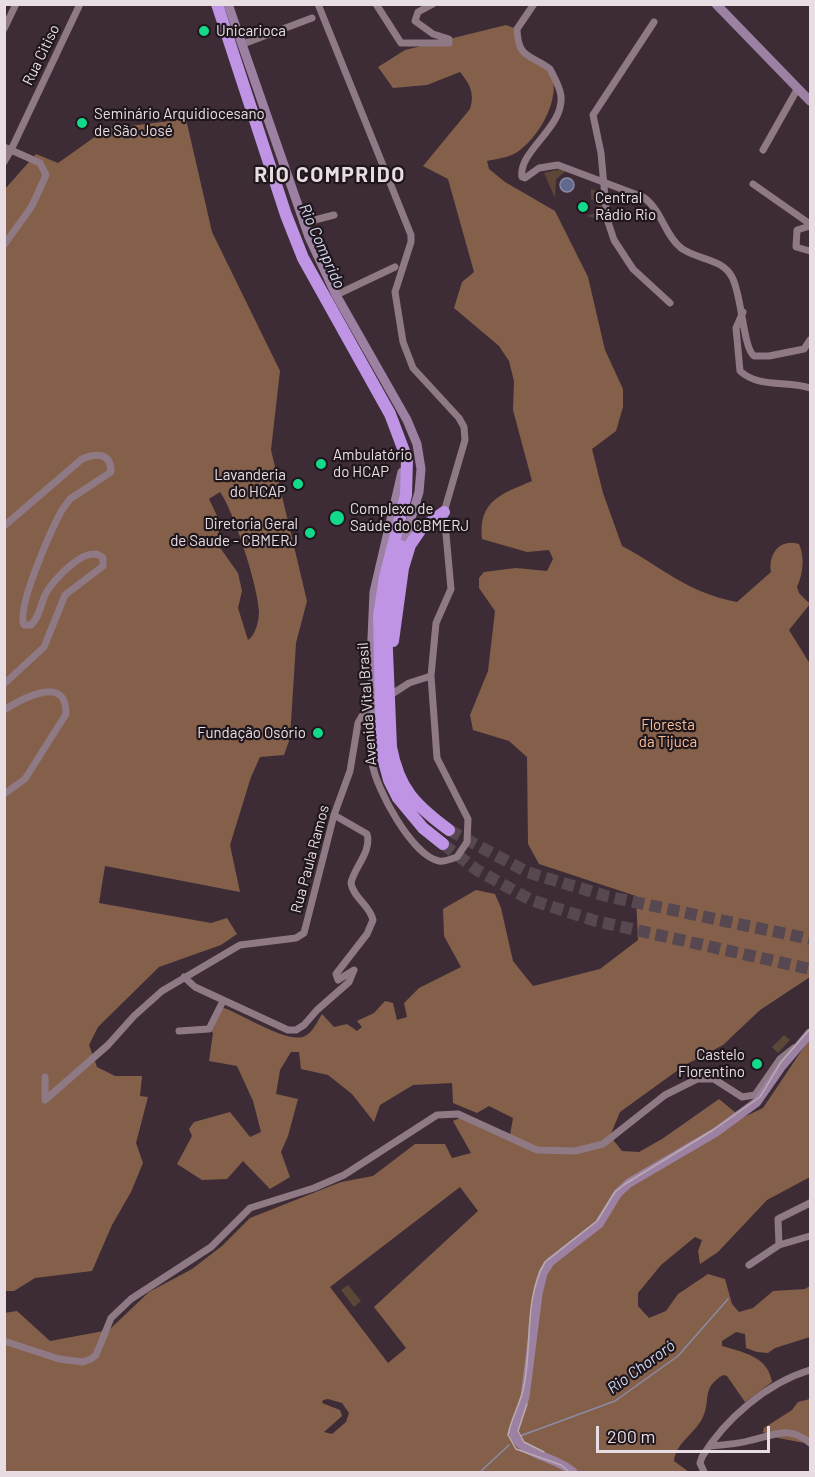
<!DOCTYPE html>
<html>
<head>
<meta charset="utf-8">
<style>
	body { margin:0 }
	#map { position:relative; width:815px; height:1477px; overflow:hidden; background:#3d2c36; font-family:Barlow,sans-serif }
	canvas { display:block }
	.frame { position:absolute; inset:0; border:6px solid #e9dde4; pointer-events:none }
	.scale { position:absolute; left:596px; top:1426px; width:174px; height:27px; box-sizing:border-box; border:3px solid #e9dde4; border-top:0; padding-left:8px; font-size:18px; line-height:21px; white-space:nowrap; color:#e9dde4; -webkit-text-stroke:4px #1f171c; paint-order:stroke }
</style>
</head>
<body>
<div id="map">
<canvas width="815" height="1477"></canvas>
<div class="frame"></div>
<div class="scale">200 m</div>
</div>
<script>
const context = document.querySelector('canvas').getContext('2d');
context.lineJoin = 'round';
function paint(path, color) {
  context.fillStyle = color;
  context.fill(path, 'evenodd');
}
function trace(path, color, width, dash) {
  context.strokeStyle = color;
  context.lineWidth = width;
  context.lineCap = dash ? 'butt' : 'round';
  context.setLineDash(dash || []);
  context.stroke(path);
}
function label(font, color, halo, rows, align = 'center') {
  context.font = font + ' Barlow,sans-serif';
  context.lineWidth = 4.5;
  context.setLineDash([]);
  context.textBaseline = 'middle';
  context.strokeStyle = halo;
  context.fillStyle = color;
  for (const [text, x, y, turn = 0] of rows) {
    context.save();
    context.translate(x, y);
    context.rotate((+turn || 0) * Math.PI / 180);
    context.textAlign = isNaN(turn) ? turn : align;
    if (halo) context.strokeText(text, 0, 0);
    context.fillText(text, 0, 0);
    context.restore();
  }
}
paint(new Path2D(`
	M561,169l6,1 -11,9 -1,19 -11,-25z
	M591,189l9,3 5,28 -19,-4c7,-2 13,-3 11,-13l-6,-4z
	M784,1035l6,5 -12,13 -6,-6z
	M348,1285l13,16 -7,6 -13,-17z`), '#5c4638');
paint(new Path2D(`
	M506,25l13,5 1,21c8,4 22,10 28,17 18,25 -10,73 -34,86 -8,4 -19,5 -27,7l2,8 16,13 50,29 33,66 17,73 18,39v18l-7,24 -24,18 11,44 19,53c43,23 64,46 115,56l34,-30c-3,-17 8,-34 28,-28 6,13 4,30 -2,43l2,6 11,11 -21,26 21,34v313l-50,33 -37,35 -38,20 -65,47 -10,24 12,15 17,1 23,-13 57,-40 23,19 21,-10 47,-70v139l-43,23 -49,52 -18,12 -2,-13 4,-11 -7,-3 -34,28 -23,28v13l11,12 17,-7 12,-17 30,-20 17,5 7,25 7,8 14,-4 20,-17 32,-2 5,-3v51l-35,11 -7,5 -11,-1 -11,-4 -1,-14 -9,-2 -14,9v5c20,6 46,10 50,36l-27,20 -18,-26 -4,-1c-23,14 -11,25 -21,44 -8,15 -26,24 -28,42l15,11h-684l-1,-159 13,-2 33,30 59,-11 40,-38 43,-23 30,-23 28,-28 91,-36 32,-6 42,-32h30l7,14 19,-5 -18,-32 11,-5 46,19 3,-17 -24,-12 -12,7 -24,-10 -1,-20 -39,2 -33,20 -6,17 -22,-28 -24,-19 -27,-6 -2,-17h-8l-11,18 -4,24 22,5 -10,37 -7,16 9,25 -20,12 -27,-28 -16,18 -25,1 -25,-16 15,-28 -3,-7 5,-7 36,-10 20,25 11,-5 -8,-31 -16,-35 -28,-5 4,-28 -3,-3 11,-23c20,6 67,38 84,29 8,-4 12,-14 17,-22l12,13 13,-3 10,7 5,-4 -5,-6 17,-8 11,-12 8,2 4,17 10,-3 -3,-14 15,-15 42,-21 -17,-31 -1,-27 33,-19 19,4 6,14 12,53 20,25 67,-17 38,-29 -2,-44 -97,-32 -11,-20 -1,-87 -18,-16 -36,-11 -3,-15 18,-44 7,-60 -16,-23v-10l5,-6 32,-4 31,3 6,-12 -4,-9 -22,2 -45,-13c-4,-39 20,-45 50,-58l-19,-71 1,-29 -5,-20 -10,-15 -45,-38 8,-26 12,-10 -26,-93 -25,-13 47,-57c5,-15 0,-25 -10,-37l-33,13 -34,3 -15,-21 27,-17zM460,1187l18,24 -104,96 32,41 -18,15 -58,-76zM328,1399l14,4 7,10 -3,9 -14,12 -8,-2 18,-16 -2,-6 -18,-7 1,-3z
	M186,119l26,113 68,139 -9,79 36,151 -11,42 -6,95 -6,17 -24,2 -9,20 -21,68 10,47 -135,-26 -6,37 112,20 16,-5 10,16 -16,11 -62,22 -61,60 -9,18 8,22 18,9h27l-2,20 8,1 -12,46 7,20 -12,29 -19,33 -20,46 -57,7 -21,13h-9v-1102l31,-35 22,9 48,-34zM220,492c14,19 38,95 39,119 0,9 -3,24 -11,29l-10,-32 4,-17 -4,-18 -22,-31 5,-18 -12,-25z
	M810,1399v45l-37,-7 -10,-5 1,-4 28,-18 6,-8z`), '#84604a');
const water = new Path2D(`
	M560 185a7 7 0 1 1 14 0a7 7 0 1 1-14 0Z`);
paint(water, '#616a8e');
trace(water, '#8a8ca8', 1.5);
trace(new Path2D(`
	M520,1436l95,-35 63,-45 50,-57
	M480,1472l29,-27`), '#8a8ca8', 1.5);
trace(new Path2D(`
	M449,830l78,42 79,24 204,43
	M443,844l34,26 54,30 65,21 214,48`), '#574750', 12, [12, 6]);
trace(new Path2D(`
	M318,4l93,231v7l-16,50 8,50 10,26 46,50 5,9 1,13 -21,72 7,77 -15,34 -5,53 6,82 31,61 -1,23 -10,15c-6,2 -12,5 -18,4 -27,-5 -64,-74 -67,-99 0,-8 2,-15 4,-23
	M376,4l25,39h48v-4l-16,-5 -18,-13 3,-9 15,-8
	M534,4l-17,25c1,31 14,25 33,40 4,8 10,18 11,27 3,32 -43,55 -39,81l3,1 14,-10 19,-3 85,32c19,13 21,37 38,51 16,12 41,10 51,29 10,18 11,71 22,79h15l35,-7 6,-9
	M654,22l-61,93 8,38 6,66 7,21 19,29 37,34
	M4,29l12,-25
	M243,44l69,-26
	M4,147l7,3 -7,12
	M763,150l35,-62
	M753,184l57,40
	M303,223l31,-8
	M810,226l-13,4 -1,17 14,4
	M4,245l28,-39 14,-31 -6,-12 -29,-13 69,-146
	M336,295l59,-28
	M743,312l-7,16 4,43c20,18 47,9 70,17
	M4,526l78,-67c14,-6 29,-7 29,13l-41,27 -8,11c-10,18 -46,98 -38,115h7c9,-9 9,-19 14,-30 7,-14 42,-53 58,-37v8l-38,29 -21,52 -40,37
	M389,696l20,-13 22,-7
	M4,710c19,-12 63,-36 62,4l-41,65 -21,15
	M184,977l11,10 93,43h8l8,-5 13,-15 32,-28 5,-12 -16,10 -2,-6 31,-40 6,-14c-3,-15 -20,-22 -22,-37 3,-16 21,-31 16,-49l-33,-19
	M179,1031l30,-2 14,-28
	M45,1077v23l63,-55 26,-29 28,-25 78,-46 56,-7 8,-5 30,-118 16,-44 8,-48 4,-7 13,-10
	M779,1245l-1,-26 32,-16
	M749,1265l30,-20 31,-9
	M4,1341l55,18 24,3 8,-3 5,-4 15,-37 20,-19 80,-52 39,-39 64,-20 30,-13 93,-60 21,-1 79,36 38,1 28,-7 62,-49 32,-16h17l28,18 13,-2 25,-36 14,-11
	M710,1446c15,-1 28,-2 42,-6 23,-5 37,-15 58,3
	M704,1472l-4,-9 2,-6c23,-38 65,-74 108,-87`), '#8e7985', 7);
trace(new Path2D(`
	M228,4l81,233 27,58 71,125 10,24 4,25 -2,23 -18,60
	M716,4l94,97
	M376,739l-5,-77 3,-70 28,-120
	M573,1472c-16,-15 -55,-18 -60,-40l12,-35 13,-103 5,-21 7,-11 49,-38 19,-31 11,-10 87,-51 41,-30 25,-36 28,-33`), '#9d81a2', 9);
trace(new Path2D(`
	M217,4l69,211 17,43 87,156 17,45 -1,36 -21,82 -6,39 3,138 7,26 9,18 25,30 20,16
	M401,546l-11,46 -4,35 5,120c8,42 24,58 58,83
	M393,641l10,-73 7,-23 11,-16 23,-17`), '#bf94e4', 12);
trace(new Path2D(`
	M527,1404l-9,27 6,11 20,10
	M569,1472l-8,-7 -45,-16 -8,-14c3,-17 13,-32 16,-49 8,-39 0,-89 21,-124l52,-41 18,-29 10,-8 88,-54 47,-33 21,-35 29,-33`), '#b8abb3', 1.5);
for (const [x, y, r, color] of [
	[204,31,6,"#13d98a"],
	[82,123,6,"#13d98a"],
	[583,207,6,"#13d98a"],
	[321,464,6,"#13d98a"],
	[298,484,6,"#13d98a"],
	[337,518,8,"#13d98a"],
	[310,533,6,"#13d98a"],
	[318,733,6,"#13d98a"],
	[757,1064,6,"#13d98a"]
]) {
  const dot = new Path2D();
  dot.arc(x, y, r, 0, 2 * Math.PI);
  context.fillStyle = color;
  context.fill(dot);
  trace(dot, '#1f171c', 2);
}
label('15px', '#e9dde4', '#1f171c', [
	["Unicarioca",216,31],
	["Seminário Arquidiocesano",94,114],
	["de São José",94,131],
	["Central",595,198],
	["Rádio Rio",595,215],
	["Ambulatório",333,455],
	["do HCAP",333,472],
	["Lavanderia",286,475,"right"],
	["do HCAP",286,492,"right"],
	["Complexo de",350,509],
	["Saúde do CBMERJ",350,526],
	["Diretoria Geral",298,524,"right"],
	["de Saude - CBMERJ",298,541,"right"],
	["Fundação Osório",306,733,"right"],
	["Castelo",745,1055,"right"],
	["Florentino",745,1072,"right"]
], 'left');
label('15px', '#e9dde4', '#1f171c', [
	["Rua Citiso",41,55,-64],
	["Avenida Vital Brasil",367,704,-94],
	["Rua Paula Ramos",310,859,-75]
]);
label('15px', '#fabd97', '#1f171c', [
	["Floresta",668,725],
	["da Tijuca",668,742]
]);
label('italic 16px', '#d4dbf4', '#1f171c', [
	["Rio Comprido",322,246,66],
	["Rio Chororó",641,1367,-36]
]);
context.letterSpacing = '1.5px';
label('bold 21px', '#e9dde4', '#1f171c', [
	["RIO COMPRIDO",330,175]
]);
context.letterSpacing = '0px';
</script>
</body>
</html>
